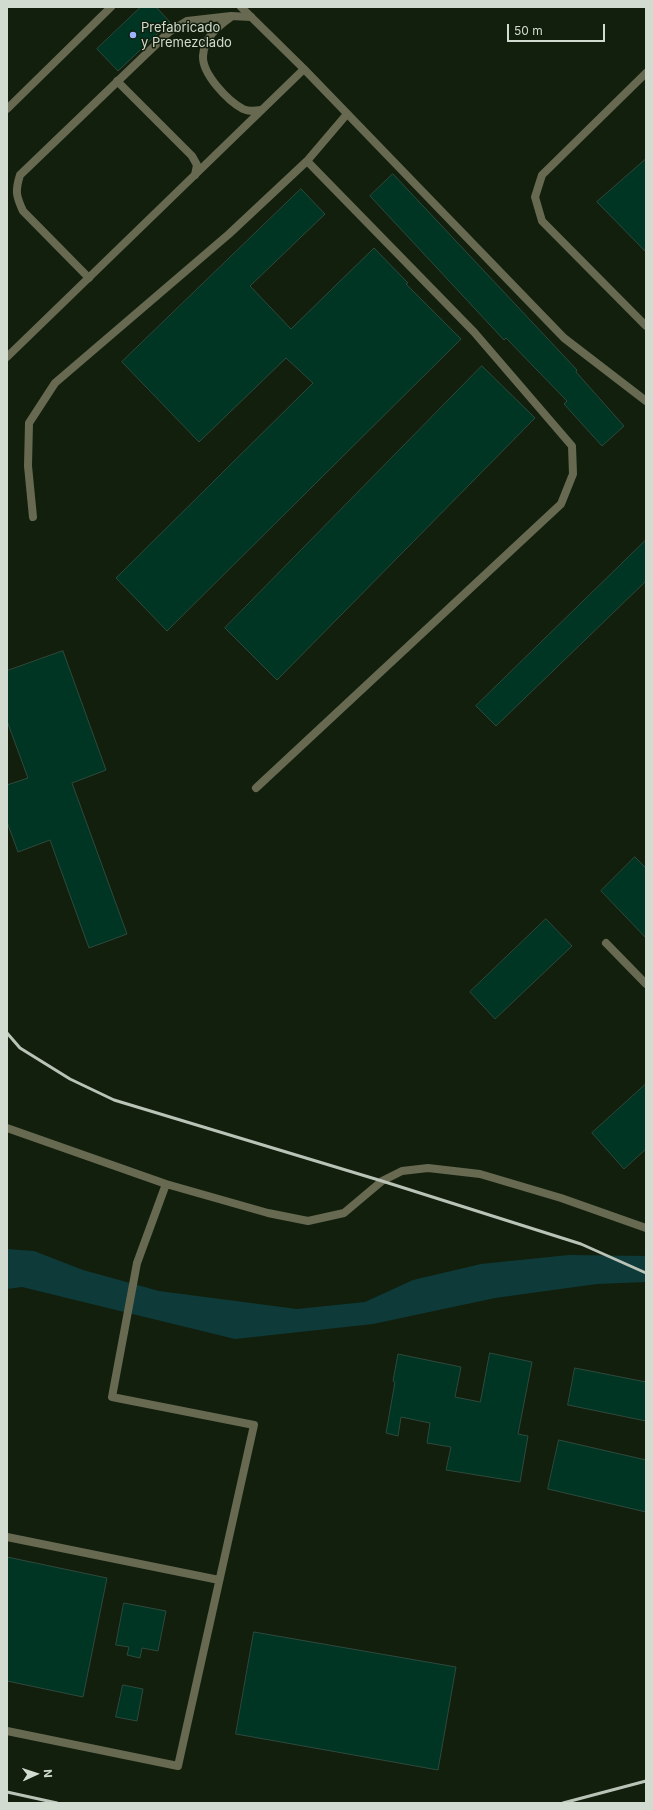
<!DOCTYPE html>
<html>
<head>
<meta charset="utf-8">
<style>
	body { margin:0 }
	#map { position:relative; width:653px; height:1810px; overflow:hidden; background:#121f0d; font-family:Inter,sans-serif }
	canvas { display:block }
	.frame { position:absolute; inset:0; border:8px solid #d2dbcf; pointer-events:none }
	.north { position:absolute; left:16px; top:1754px; width:40px; height:40px; -webkit-text-stroke:3px #121f0d; paint-order:stroke; rotate:87deg; font-size:11px; font-weight:700; line-height:16px; text-align:center; color:#d2dbcf }
	.north::after { content:''; display:block; margin:auto; width:14px; height:18px; background:#d2dbcf; clip-path:polygon(50% 0,100% 100%,50% 72%,0 100%) }
	.scale { position:absolute; left:507px; top:24px; width:98px; height:18px; box-sizing:border-box; border:2px solid #d2dbcf; border-top:0; padding-left:5px; font-size:12px; line-height:14px; white-space:nowrap; color:#d2dbcf; -webkit-text-stroke:3px #121f0d; paint-order:stroke }
</style>
</head>
<body>
<div id="map">
<canvas width="653" height="1810"></canvas>
<div class="frame"></div>
<div class="north">N</div>
<div class="scale">50 m</div>
</div>
<script>
const context = document.querySelector('canvas').getContext('2d');
context.lineJoin = 'round';
function paint(path, color) {
  context.fillStyle = color;
  context.fill(path, 'evenodd');
}
function trace(path, color, width, dash) {
  context.strokeStyle = color;
  context.lineWidth = width;
  context.lineCap = dash ? 'butt' : 'round';
  context.setLineDash(dash || []);
  context.stroke(path);
}
function label(font, color, halo, rows, align = 'center') {
  context.font = font + ' Inter,sans-serif';
  context.lineWidth = 3;
  context.setLineDash([]);
  context.textBaseline = 'middle';
  context.strokeStyle = halo;
  context.fillStyle = color;
  for (const [text, x, y, turn = 0] of rows) {
    context.save();
    context.translate(x, y);
    context.rotate((+turn || 0) * Math.PI / 180);
    context.textAlign = isNaN(turn) ? turn : align;
    if (halo) context.strokeText(text, 0, 0);
    context.fillText(text, 0, 0);
    context.restore();
  }
}
paint(new Path2D(`
	M7,1249l27,2 49,19 76,21 138,18 68,-7 48,-22 68,-16 88,-9 77,1v26l-49,2 -102,14 -122,26 -138,15 -213,-52 -15,2z`), '#0e3b39');
const building = new Path2D(`
	M141,7h15l14,15 -52,49 -21,-22z
	M646,159v93l-49,-50z
	M393,174l184,196 -1,2 48,54 -22,20 -38,-42 3,-3 -61,-63 -2,2 -134,-144z
	M301,189l24,25 -75,72 41,43 83,-81 34,35 -2,1 55,55 -294,292 -51,-53 197,-195 -27,-25 -87,84 -77,-80z
	M482,366l53,52 -258,262 -52,-52z
	M646,540v41l-150,145 -20,-20z
	M63,651l43,119 -34,13 55,151 -38,14 -39,-108 -32,12 -11,-30v-37l21,-7 -21,-57v-50z
	M635,857l11,11v70l-45,-47z
	M546,919l26,27 -77,73 -25,-27z
	M646,1084v65l-22,20 -32,-36z
	M490,1353l42,9 -14,72 10,2 -8,46 -74,-12 5,-23 -24,-4 3,-20 -29,-6 -3,19 -12,-3 9,-51 -2,-1 5,-27 63,13 -6,30 25,5z
	M575,1368l71,14v39l-78,-16z
	M559,1440l87,20v52l-98,-23z
	M7,1557l100,21 -24,119 -76,-16z
	M124,1603l42,8 -8,40 -16,-3 -2,10 -13,-3 2,-8 -13,-2z
	M254,1632l202,35 -18,103 -202,-36z
	M123,1685l20,4 -6,32 -21,-4z`);
paint(building, '#003523');
trace(building, '#2e493d', 1);
trace(new Path2D(`
	M231,17c-14,10 -27,21 -28,39 -1,18 25,45 40,53 6,3 12,2 18,1
	M646,73l-104,102 -7,22 7,24 104,105
	M117,81l75,75 5,9 -2,10
	M7,109l104,-102
	M89,278l-66,-67c-7,-15 -8,-20 -3,-36l149,-143 18,-11 44,-5 20,1
	M33,517l-5,-51 1,-43 26,-40 174,-149 78,-73 40,-47
	M256,788l305,-284 12,-30 -1,-28 -98,-114 -167,-171
	M606,943l40,41
	M7,1128l159,56 -29,79 -25,134 142,28 -76,341 -171,-35
	M166,1184l102,29 40,8 36,-8 38,-32 20,-10 26,-3 52,6 81,24 85,30
	M7,1537l212,43`), '#676951', 8);
trace(new Path2D(`
	M241,7l63,62 260,269 82,63
	M7,357l297,-288`), '#676951', 8);
trace(new Path2D(`
	M7,1033l13,15 50,31 44,21 268,81 199,63 65,29
	M7,1792l50,11
	M563,1803l83,-22`), '#bac3b7', 3);
for (const [x, y, r, color] of [
	[133,35,4,"#9fb3fd"]
]) {
  const dot = new Path2D();
  dot.arc(x, y, r, 0, 2 * Math.PI);
  context.fillStyle = color;
  context.fill(dot);
  trace(dot, '#121f0d', 1.5);
}
label('13px', '#d2dbcf', '#121f0d', [
	["Prefabricado",141,28],
	["y Premezclado",141,43]
], 'left');
</script>
</body>
</html>
